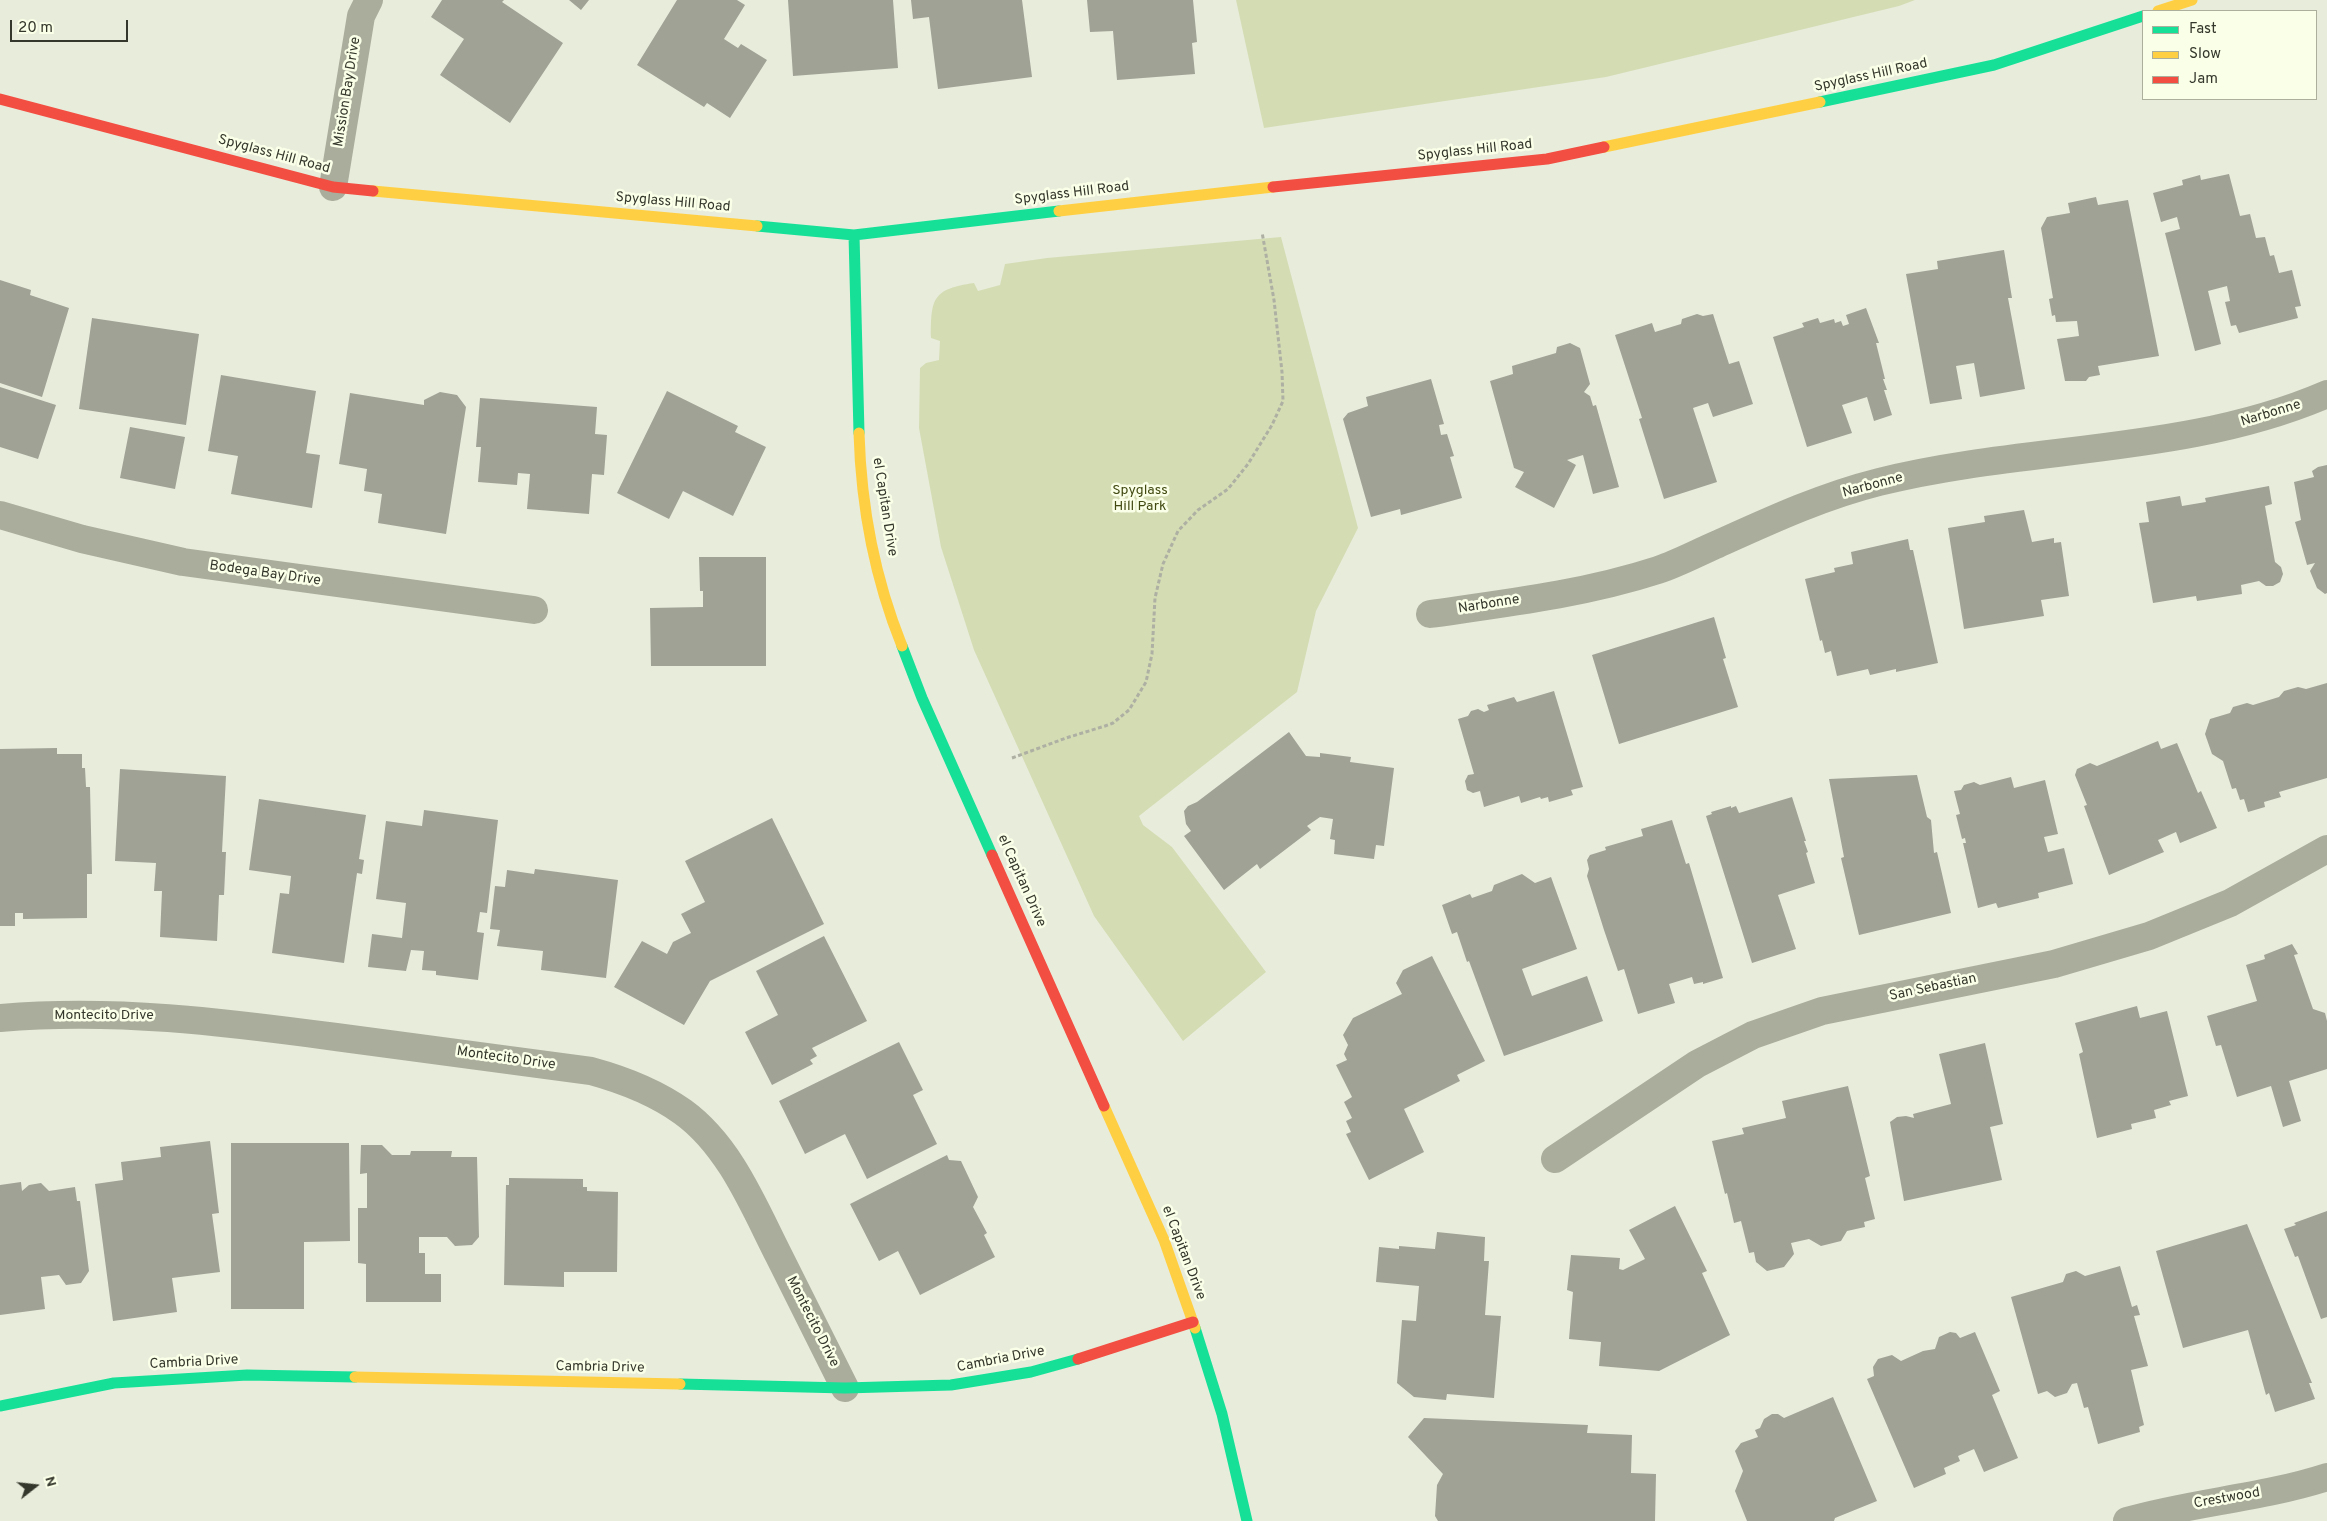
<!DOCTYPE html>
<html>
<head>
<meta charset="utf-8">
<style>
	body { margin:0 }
	#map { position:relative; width:2327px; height:1521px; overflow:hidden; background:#e8ecdb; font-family:Overpass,sans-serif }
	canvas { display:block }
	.legend { position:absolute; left:2142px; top:10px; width:175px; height:90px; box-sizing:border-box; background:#faffe7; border:1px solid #abaf9c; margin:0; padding:6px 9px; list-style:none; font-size:15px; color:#34372b }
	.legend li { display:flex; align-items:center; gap:10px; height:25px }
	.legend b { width:25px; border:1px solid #abaf9c }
	.north { position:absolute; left:10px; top:1461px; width:50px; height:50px; -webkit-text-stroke:4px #faffe7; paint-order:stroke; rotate:74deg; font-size:14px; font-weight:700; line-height:20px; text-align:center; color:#34372b }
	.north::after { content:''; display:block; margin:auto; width:18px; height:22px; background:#34372b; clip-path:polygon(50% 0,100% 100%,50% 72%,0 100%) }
	.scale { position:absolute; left:10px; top:20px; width:118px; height:22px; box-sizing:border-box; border:2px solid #34372b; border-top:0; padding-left:6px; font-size:15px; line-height:18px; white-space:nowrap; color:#34372b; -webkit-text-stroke:4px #faffe7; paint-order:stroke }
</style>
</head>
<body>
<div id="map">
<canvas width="2327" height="1521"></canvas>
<ul class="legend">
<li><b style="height:6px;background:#16e098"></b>Fast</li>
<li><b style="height:6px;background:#ffcf43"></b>Slow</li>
<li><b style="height:6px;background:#f24e42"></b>Jam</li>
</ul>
<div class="north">N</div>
<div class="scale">20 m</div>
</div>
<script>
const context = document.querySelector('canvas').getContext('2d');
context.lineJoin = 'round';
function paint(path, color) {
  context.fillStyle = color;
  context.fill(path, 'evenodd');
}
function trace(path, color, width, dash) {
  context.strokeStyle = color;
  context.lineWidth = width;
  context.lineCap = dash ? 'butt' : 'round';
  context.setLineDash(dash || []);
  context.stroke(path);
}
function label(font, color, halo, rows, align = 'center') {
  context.font = font + ' Overpass,sans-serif';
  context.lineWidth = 5;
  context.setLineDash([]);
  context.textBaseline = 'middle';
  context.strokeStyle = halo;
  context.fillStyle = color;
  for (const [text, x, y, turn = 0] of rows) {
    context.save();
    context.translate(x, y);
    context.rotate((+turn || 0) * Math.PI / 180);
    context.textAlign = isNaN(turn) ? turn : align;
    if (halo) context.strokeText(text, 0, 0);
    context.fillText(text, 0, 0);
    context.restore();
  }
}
paint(new Path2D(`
	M1236,0h679l-16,6 -293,71 -342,51z
	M1281,237l77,291 -42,83 -19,81 -158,124 4,9 29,22 94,125 -83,69 -89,-125 -120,-266 -33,-103 -22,-119 1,-60 6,-5 13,-3 1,-19 -9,-3c0,-39 1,-49 43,-55l4,8 22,-6 5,-21 42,-6z`), '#d4dcb4');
paint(new Path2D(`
	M442,0h62l-2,2 61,41 -53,80 -70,-48 24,-36 -33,-22z
	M569,0h20l-8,10z
	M677,0h60l8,5 -21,34 14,9 3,-4 26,16 -37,58 -23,-15 -3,4 -67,-42z
	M788,0h105l5,68 -105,8z
	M911,0h111l10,77 -94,12 -9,-72 -16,2z
	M1087,0h106l4,42 -5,1 3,31 -78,6 -4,-49 -23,1z
	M2229,174l11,42 10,-2 6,24 9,-1 5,19 4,-1 5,18 13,-3 9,36 -6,1 3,11 -59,15 -3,-8 -5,1 -6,-24 5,-1 -3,-15 -19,5 13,53 -26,7 -30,-118 15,-4 -3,-12 -16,5 -8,-29 30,-8 -1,-5 18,-5 1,5z
	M2096,197l2,8 30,-5 31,156 -61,10 2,9 -11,2 -3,4h-21l-8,-42 22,-3 -2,-15 -21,1 -1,-7 -3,1 -3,-17 4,-1 -12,-70 6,-11 23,-4 -2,-10z
	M2004,250l8,48h-4l17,91 -45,8 -6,-34 -18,3 6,33 -32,5 -24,-130 32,-5 -1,-8z
	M0,280l31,10 -1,5 39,13 -27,89 -42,-14z
	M1866,308l13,35h-3l9,36h-2l4,11h-3l8,25 -18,6 -7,-24 -25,8 10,28 -45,14 -34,-110 31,-10 -2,-4 16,-5 2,5 14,-4 1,4 6,-2 2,5 6,-2 -3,-9z
	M1697,314l6,2 10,-2 16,50 10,-3 14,43 -40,13 -5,-14 -15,5 24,74 -53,17 -25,-80 3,-1 -27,-83 37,-12 3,9 26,-8 1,-5z
	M92,318l107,16 -13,91 -107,-16z
	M1570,343l10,5 10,36 -6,8 6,4 3,10 3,-1 23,82 -26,7 -10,-39 -16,5 9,5 -22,43 -39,-21 9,-15 -10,-4 -24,-87 23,-7 -1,-8 44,-13 1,-6z
	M221,375l95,16 -10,62 14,2 -8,53 -81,-14 7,-38 -30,-5z
	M1431,379l13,45 -5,1 2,10 6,-1 7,22 -4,1 12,41 -61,17 -1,-6 -29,8 -28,-98 5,-6 20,-7 -2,-9z
	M0,387l56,18 -18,54 -38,-12z
	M667,391l71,35 -3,6 31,15 -33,69 -50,-25 -14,28 -52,-26z
	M440,392l17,3 9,12 -20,127 -68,-11 4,-29 -18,-3 3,-22 -28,-5 11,-71 74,12v-5z
	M480,398l117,9 -2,27 12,1 -3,40 -12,-1 -3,40 -62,-5 3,-35 -12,-1 -1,12 -39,-3 3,-35h-5z
	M130,427l55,10 -10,52 -55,-11z
	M2327,465v128l-2,1 -8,-6 -7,-17 5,-8 -8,2 -12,-43 6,-2 -7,-38 20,-5 -2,-6 6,-4z
	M2269,486l3,18 -7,2 10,56 6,5 2,7 -3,8 -7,4h-7l-7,-5 -18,4 1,9 -45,7 -1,-5 -43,7 -14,-80 10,-1 -3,-20 34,-6 2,10 24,-4 -1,-4z
	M2024,510l8,32 22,-4v5l7,-1 8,54 -28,4 3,16 -80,13 -16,-101 37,-6 -1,-6z
	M1908,539l2,11h3l25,113 -42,9v-3l-26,6 -2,-6 -31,7 -6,-25 -6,2 -3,-13 -2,1 -15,-62 30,-7 -1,-4 19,-4 -2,-12z
	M699,557h67v109h-115l-1,-58 53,-1v-16h-3z
	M1714,617l12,41 -3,1 15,48 -119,37 -27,-89z
	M2327,683v95l-48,14 2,5 -17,5 1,5 -17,5 -4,-13 -4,1 -4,-12 -4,1 -9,-28 -11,-7 -7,-20 5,-15 20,-6 3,-6 14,-4 6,2 26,-8 5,-6 14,-4 8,2z
	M1554,691l29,96 -12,3 2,5 -24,7 -1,-5 -7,2 -1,-2 -19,6 -2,-7 -35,11 -4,-16 -7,2 -6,-3 -2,-9 3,-6 6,-1 -16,-55 10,-3 3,-5 7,-2 6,3 5,-2 -2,-5 27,-8 3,5z
	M1289,732l17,24 14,1v-4l31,4 -1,5 44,6 -10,78 -8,-1 -2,14 -40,-5 1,-14 -5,-1 3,-20 -13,-2 -13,9 4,4 -51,39 -3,-5 -33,26 -40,-54 7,-5 -5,-7 -2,-13 4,-5 9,-4z
	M2158,741l3,8 16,-6 21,50 3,-2 16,37 -37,15 -4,-11 -18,8 6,12 -55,23 -25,-69 3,-1 -12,-30 2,-6 13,-6 7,3z
	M57,748v6h25v14h3l1,19h4l2,87h-5v44l-64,1v-6h-8v13h-15v-177z
	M120,769l106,7 -4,76h4l-2,43h-5l-2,46 -57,-4 2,-46h-8l2,-28 -41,-2z
	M1917,775l10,42 4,3 3,33 3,-1 14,61 -92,22 -18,-77 3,-1 -15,-78z
	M2011,777l3,11 31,-8 13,54 -14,3 4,15 16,-4 9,36 -35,9 1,5 -41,10 -2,-5 -18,5 -15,-65h3l-1,-5 -3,1 -6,-24 4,-1 -6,-23 7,-1 3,-5 10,-3 6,3z
	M1792,797l14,44h-2l4,11 -2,1 9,30 -37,12 18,54 -44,14 -46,-147 6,-2 -1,-2 20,-6v2l5,-2 3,7z
	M259,799l107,16 -7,44 5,1 -2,14 -5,-1 -13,90 -72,-10 8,-60 9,1 2,-18 -42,-6z
	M424,810l74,10 -11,93 -7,-1 -3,20 7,1 -6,47 -42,-5v-4l-14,-1 2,-19 -13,-1 -5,21 -38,-4 4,-33 30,4 4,-35 -30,-4 10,-78 36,5z
	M772,818l52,106 -114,57 -26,44 -70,-38 28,-46 25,13 6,-12 18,-9 -10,-19 24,-12 -20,-41z
	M1672,820l14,44 3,-1 34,115 -20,6v-2l-9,2 -2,-7 -23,7 6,19 -37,11 -14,-45 -6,2 -14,-41 -17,-54 2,-7 -2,-9 3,-5 16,-5 -1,-3 38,-11 -2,-7z
	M535,869l83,11 -12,98 -65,-8 2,-19 -46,-5 3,-16 -10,-1 5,-43 10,1 2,-17 27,4z
	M1522,874l13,9 16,-6 26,72 -55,20 10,27 55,-20 16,45 -99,35 -35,-95 -2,1 -10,-30 -5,2 -10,-29 28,-11 2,4 20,-7 2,-6z
	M824,936l43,85 -55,27 5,8 -7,4 3,4 -41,21 -27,-53 33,-17 -22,-44z
	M2292,944l6,10 -4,1 19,54 12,4 2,8v48l-38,12 12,40 -18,6 -12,-41 -34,11 -16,-52 -5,1 -9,-30 50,-15 -11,-36 19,-6 -1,-4z
	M1432,956l53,105 -28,14 3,6 -56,28 20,43 -55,28 -23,-46 5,-2 -5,-11 6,-3 -8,-16 8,-5 -16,-32 11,-5 -3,-6 4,-9 -5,-10 10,-17 49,-24 -6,-11 7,-13z
	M2137,1006l3,12 27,-7 21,85 -19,5 2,4 -17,5 2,8 -25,6 1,5 -35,9 -18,-84 4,-2 -8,-29z
	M899,1042l24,48 -10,5 24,49 -70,35 -22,-45 -40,20 -26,-53z
	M1985,1043l18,81 -13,3 12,53 -98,21 -14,-79 7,-5 9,-1 8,2 -1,-4 38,-10 -12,-50z
	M1848,1086l22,90 -5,2 10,41 -11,3 1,5 -18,4 -6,10 -20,5 -12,-7 -18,4 3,11 -10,13 -17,4 -11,-9 -2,-10 -5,1 -8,-32 -7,2 -7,-30 -2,1 -13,-53 32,-7 -2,-6 44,-10 -4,-17z
	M210,1141l9,72 -7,1 8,58 -48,6 5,34 -64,9 -18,-137 28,-4 -2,-18 40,-5 -1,-10z
	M231,1143h118l1,98 -46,1v67h-73z
	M361,1145h21l10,10h18l1,-4h41l-1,6h26l2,80 -7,8 -17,1 -8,-9h-28v16h6v21h16v28h-75v-38l-8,-1v-55h9v-35l-7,1z
	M947,1155l2,5 12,1 17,36 -5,10 14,26 -3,2 11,22 -75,38 -22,-44 -19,10 -29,-57z
	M509,1178l74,1v8h4v4l31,1 -1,80h-53v15l-60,-2 2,-100h3z
	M21,1182l1,9 7,-6 12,-2 8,8 26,-4 2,14h3l9,70 -8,12 -15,2 -7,-10 -18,2 4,32 -45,6v-130z
	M1675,1206l32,65 -5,2 28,62 -71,36 -60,-5 2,-24 -32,-3 4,-47 -6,-2 4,-35 49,3 -1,11 4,1 22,-11 -16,-29z
	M2327,1211v106l-6,2 -23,-63 -3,1 -11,-28 12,-4 -2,-2z
	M2247,1224l65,159h-3l6,16 -40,13 -6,-19 -3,2 -18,-65 -65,18 -27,-97z
	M1437,1232l48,5 -1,24h5l-4,54 16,1 -7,82 -47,-4 -1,6 -32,-3 -17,-14 5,-63 14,1 3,-35 -43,-4 3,-35 20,2v-3l36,3z
	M2120,1266l12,41 5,-2 3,10 -6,1 14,50 -17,4 13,55 -5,2 1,5 -42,12 -10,-37 -4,1 -7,-25 -5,1 -5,9 -12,4 -8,-6 -9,3 -27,-97 52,-15 3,-8 10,-3 9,5z
	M1950,1332l6,1 4,5 15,-6 25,59 -8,4 26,63 -34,14 -10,-23 -16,7 2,5 -16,7 2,6 -32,14 -47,-109 7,-3 -1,-9 5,-8 14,-4 9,6 22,-10 12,-2 4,-12z
	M1833,1397l44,104 -42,17 -1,3h-87l-12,-30 8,-20 -8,-20 6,-8 17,-6 -3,-7 5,-2 4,-9 8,-5h6l6,4z
	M1424,1418l164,7 -1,8 45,2 -1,38 25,1 -1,47h-217l-3,-5 2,-31 6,-11 -35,-37z`), '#9fa295');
trace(new Path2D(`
	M1012,758l54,-20 39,-12 8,-3 16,-13 17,-28 6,-28 3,-56 8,-34 15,-33 20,-21 30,-21 20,-25 24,-39 11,-24 -1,-29 -8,-72 -12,-68`), '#adb0a2', 3, [4, 2.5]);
trace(new Path2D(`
	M333,187l28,-171 8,-16
	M0,515l82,24 101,23 351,48
	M1430,614c77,-11 154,-20 228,-44 21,-7 41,-18 60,-26 53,-24 105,-48 161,-62 148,-37 307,-27 448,-88
	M0,1018c113,-10 224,4 336,19 85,11 170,22 255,34 33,9 64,21 92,41 47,34 71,95 96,144 22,44 44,88 66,132
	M1555,1159l142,-95 56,-29 69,-24 232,-47 95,-28 81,-33 97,-54
	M2127,1521c66,-19 135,-23 200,-44`), '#aaad9c', 28);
trace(new Path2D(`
	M1820,102l174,-37 149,-49
	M757,226l97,9 205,-24
	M854,235l5,198
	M902,646l20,52 70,157
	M1195,1328l27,86 25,107
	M680,1384l165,4 106,-3 80,-13 47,-13
	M0,1406l114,-23 133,-8 108,2`), '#16e098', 11);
trace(new Path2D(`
	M2158,11l34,-11
	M1604,147l216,-45
	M373,191l384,35
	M1059,211l214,-24
	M859,433c2,71 16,146 43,213
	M1104,1106l60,134 31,88
	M355,1377l325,7`), '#ffcf43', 11);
trace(new Path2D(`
	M0,99l333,88 40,4
	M1273,187l274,-28 57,-12
	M992,855l112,251
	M1078,1359l115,-37`), '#f24e42', 11);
label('14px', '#34372b', '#faffe7', [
	["Spyglass Hill Road",1871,76,-12],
	["Mission Bay Drive",348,92,-81],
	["Spyglass Hill Road",1475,151,-6],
	["Spyglass Hill Road",274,155,15],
	["Spyglass Hill Road",1072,194,-7],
	["Spyglass Hill Road",673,203,5],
	["Narbonne",2271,414,-17],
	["Narbonne",1873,486,-15],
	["el Capitan Drive",884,507,81],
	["Bodega Bay Drive",265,574,8],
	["Narbonne",1489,605,-9],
	["el Capitan Drive",1021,881,66],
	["San Sebastian",1933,988,-12],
	["Montecito Drive",104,1016],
	["Montecito Drive",506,1059,8],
	["el Capitan Drive",1183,1253,69],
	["Montecito Drive",812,1322,63],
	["Cambria Drive",1001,1360,-11],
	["Cambria Drive",194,1363,-3],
	["Cambria Drive",600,1368,1],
	["Crestwood",2227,1499,-10]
]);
label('14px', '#424a12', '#faffe7', [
	["Spyglass",1140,491],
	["Hill Park",1140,507]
]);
</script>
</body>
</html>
